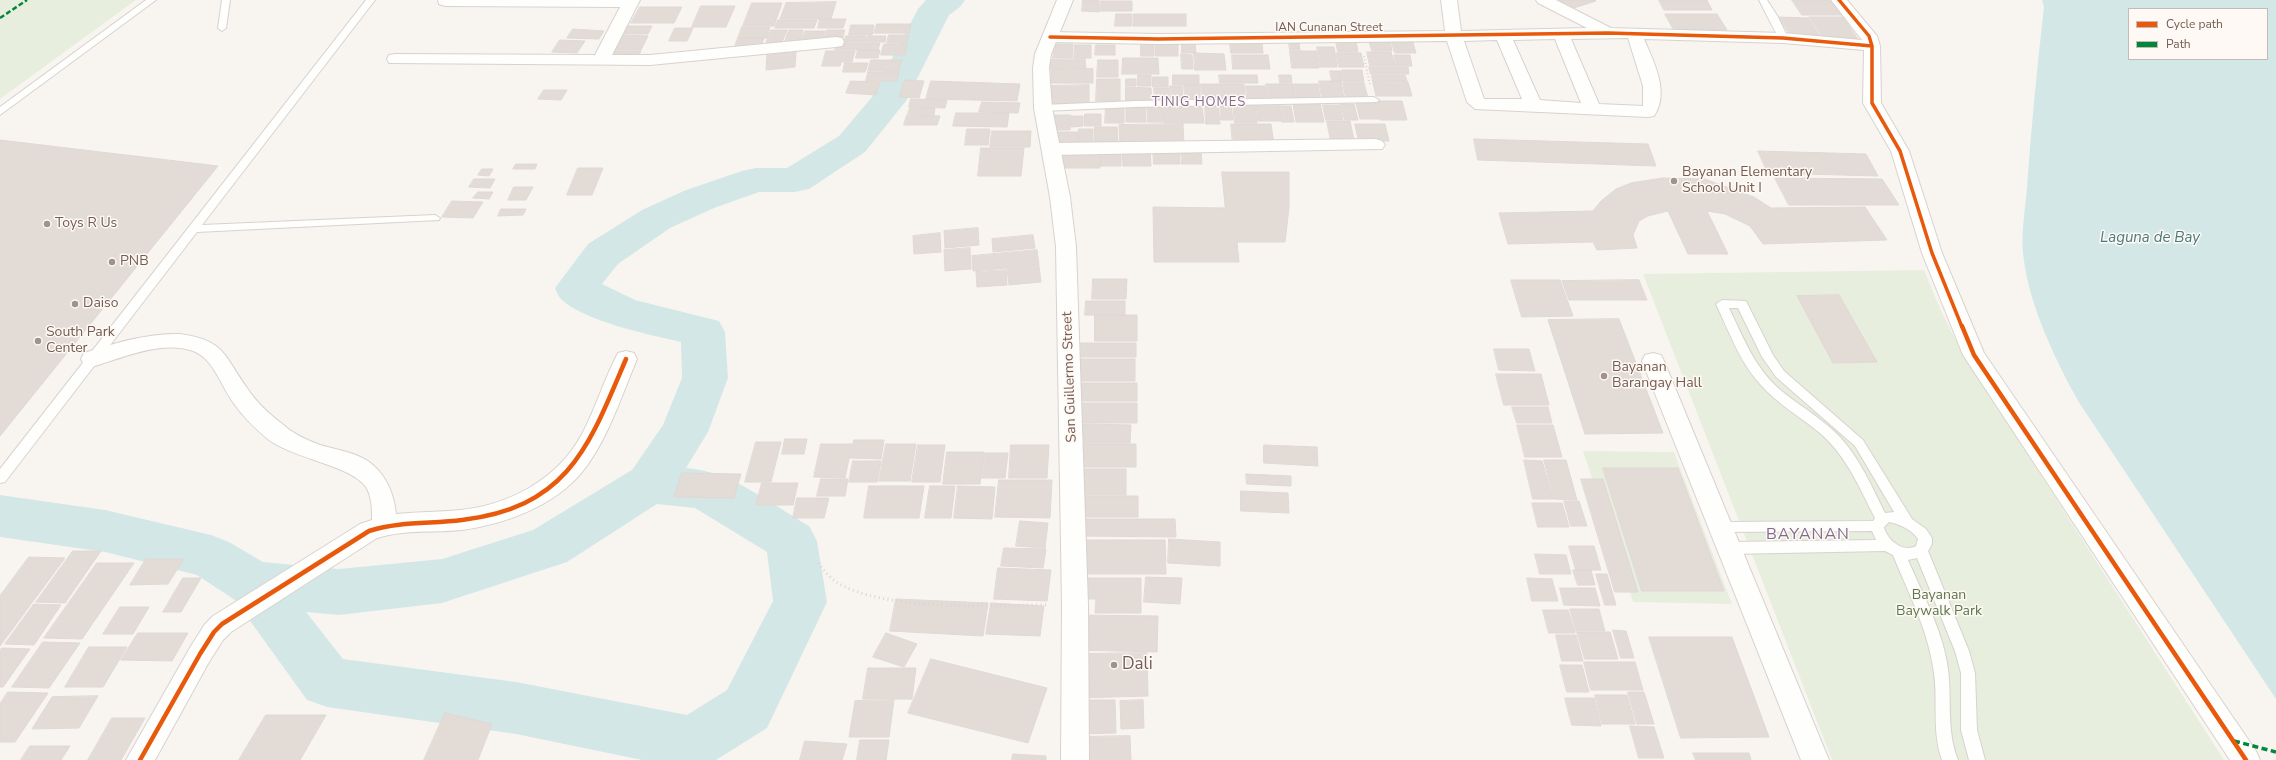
<!DOCTYPE html>
<html>
<head>
<meta charset="utf-8">
<style>
	body { margin:0 }
	#map { position:relative; width:2276px; height:760px; overflow:hidden; background:#f8f5f1; font-family:"Nunito Sans",sans-serif }
	canvas { display:block }
	.legend { position:absolute; left:2128px; top:8px; width:140px; height:52px; box-sizing:border-box; background:#fef9f4; border:1px solid #c7bab3; margin:0; padding:5px 7px; list-style:none; font-size:12px; color:#755c52 }
	.legend li { display:flex; align-items:center; gap:8px; height:20px }
	.legend b { width:20px; border:1px solid #c7bab3 }
</style>
</head>
<body>
<div id="map">
<canvas width="2276" height="760"></canvas>
<ul class="legend">
<li><b style="height:5px;background:#e8590c"></b>Cycle path</li>
<li><b style="height:5px;background:#00873e"></b>Path</li>
</ul>
</div>
<script>
const context = document.querySelector('canvas').getContext('2d');
context.lineJoin = 'round';
function paint(path, color) {
  context.fillStyle = color;
  context.fill(path, 'evenodd');
}
function trace(path, color, width, dash) {
  context.strokeStyle = color;
  context.lineWidth = width;
  context.lineCap = dash ? 'butt' : 'round';
  context.setLineDash(dash || []);
  context.stroke(path);
}
function label(font, color, halo, rows, align = 'center') {
  context.font = font + ' "Nunito Sans",sans-serif';
  context.lineWidth = 3;
  context.setLineDash([]);
  context.textBaseline = 'middle';
  context.strokeStyle = halo;
  context.fillStyle = color;
  for (const [text, x, y, turn = 0] of rows) {
    context.save();
    context.translate(x, y);
    context.rotate((+turn || 0) * Math.PI / 180);
    context.textAlign = isNaN(turn) ? turn : align;
    if (halo) context.strokeText(text, 0, 0);
    context.fillText(text, 0, 0);
    context.restore();
  }
}
paint(new Path2D(`
	M0,0h136l-136,99z
	M1924,270l17,41 22,43 261,406h-392l-189,-486z
	M1583,451l91,1 58,152 -99,-2z`), '#e8eedd');
paint(new Path2D(`
	M2042,0h234v699l-196,-295c-23,-40 -50,-97 -56,-143 -4,-23 1,-50 3,-73 4,-60 10,-120 17,-181zM2129,9h138v50h-138z`), '#d4e7e7');
paint(new Path2D(`
	M926,0h39l-5,7 -11,8 -43,86 -41,51 -56,37 -14,3h-36l-45,16 -44,20 -52,36 -16,20 33,16 84,21 6,11 3,46 -20,54 -22,36c45,3 85,36 123,58l8,15 10,61 -60,126 -51,32h-74l-126,-26 -189,-27 -20,-7 -72,-100 -38,-25 -92,-23 -105,-15v-42l105,15 106,25 18,7 34,20 76,7 103,-10 91,-29 99,-60 31,-45 19,-47 -1,-36c-31,-7 -98,-21 -120,-43 -3,-3 -5,-8 -6,-11l33,-44 54,-34 44,-20 56,-19 14,-3h31l52,-32 33,-39 46,-88zM657,504l38,4 72,44 6,49 -46,89 -40,25 -171,-33 -173,-23 -37,-47 33,3 103,-12 125,-41z`), '#d4e7e7');
const building = new Path2D(`
	M1083,0h16v12l-17,-1z
	M1557,0h38l1,1 -25,8z
	M1659,0h48l5,10h-48z
	M1792,0h40l10,15h-40z
	M1101,1h31v10h-32z
	M836,2l-5,17h-51l6,-16z
	M752,3h30l-8,23h-31z
	M701,6h34l-9,21h-34z
	M640,7h42l-8,16h-43z
	M1116,14h16l-1,12h-16z
	M1134,14h52v12h-53z
	M1665,14h52l10,16h-53z
	M1779,17l29,1 12,18h-29z
	M1809,17h34l15,22h-34z
	M820,19h26l-3,9h-25z
	M778,20h39l-3,8h-39z
	M877,24h34l-2,9h-35z
	M851,25h23l-2,10h-23z
	M624,26h28l-4,8h-28z
	M742,27h28l-3,11h-29z
	M675,28h18l-6,13h-18z
	M573,29l31,2 -5,8 -32,-1z
	M771,30h16l-6,15 -16,1z
	M789,30h14l-4,14h-15z
	M827,30h18l-3,10h-19z
	M805,31h20l-4,10h-20z
	M620,35l28,1 -7,14h-28z
	M889,35h20l-2,8h-20z
	M846,36h20l-1,6h-21z
	M868,36h18l-1,6h-19z
	M738,38h26l-4,11h-26z
	M1391,39h21l4,14h-21z
	M560,40l25,1 -8,12 -25,-1z
	M1369,40h21l2,11h-20z
	M1336,41h20l2,11h-20z
	M837,43h19l-2,7h-19z
	M857,43h23l-2,7h-23z
	M1182,43h13l1,10h-14z
	M1230,43h32l1,10h-32z
	M1289,43h10l1,7h-10z
	M884,44h23l-2,11h-24z
	M1055,44h18l-1,14h-19z
	M1141,44l13,1v11h-13z
	M1156,44h22v12h-22z
	M1075,45h16v13h-17z
	M1096,45h19v10h-20z
	M1317,47h17l3,20h-17z
	M858,50h22l-2,8h-22z
	M612,51h14l-5,8h-13z
	M627,51h14l-5,9h-13z
	M826,51h18l-4,15h-18z
	M845,51h10l-3,11h-10z
	M1290,51h26l3,17h-27z
	M796,52l-1,15 -29,3 1,-16z
	M1367,52h24l4,14h-25z
	M1194,53l30,1 2,16h-31z
	M1336,53h25l3,14h-25z
	M1181,54l11,1 1,14h-11z
	M1232,55h36l2,14h-37z
	M1394,55h16l2,11h-16z
	M1123,58h35l1,16h-37z
	M1085,59l1,10h-39l1,-9z
	M871,60h31l-3,11h-31z
	M1098,60h20v17h-21z
	M845,63h23l-3,9h-22z
	M1369,67h39l1,7h-38z
	M1093,69v14h-42v-13z
	M1342,70h20l2,12h-20z
	M1330,71h11l2,10h-11z
	M868,72h31l-2,9h-31z
	M1138,75h13v11h-13z
	M1173,75h26v10h-26z
	M1219,75h38l1,8h-38z
	M1279,75h12l1,8h-12z
	M1372,75h33l2,6 -34,1z
	M1153,77h15v10h-15z
	M1097,79h23v22h-24z
	M1126,79h10v7h-10z
	M905,80l19,1 -5,17 -20,-1z
	M851,81l29,1 -4,13 -30,-2z
	M931,81l89,3 -3,17 -91,-2z
	M1319,81h22l3,17h-22z
	M1408,82l4,14h-36l-3,-13z
	M1343,83h21l4,15h-22z
	M1201,84h43l1,15h-43z
	M1266,84h27l2,15h-27z
	M1294,84h24l2,14h-24z
	M1089,85v18l-41,1 1,-18z
	M1184,85h16v15h-15z
	M1170,86h12l1,15h-12z
	M1246,86h19l2,14h-20z
	M1126,87l25,1 1,15h-26z
	M1154,88h15v14h-14z
	M544,90h23l-6,10 -23,-1z
	M911,99l36,1 -2,8 -36,-1z
	M1377,101h25l5,19h-26z
	M982,102l38,1 -2,10 -39,-1z
	M1376,102l4,17h-20l-4,-16z
	M1320,103l4,19h-28l-3,-18z
	M1341,104h13l4,16h-13z
	M1147,105h15l1,17h-15z
	M1233,105h22l2,18h-22z
	M1279,105l2,16h-23l-2,-15z
	M1323,105h17l3,15h-17z
	M1106,106h18v17h-19z
	M1202,106l2,17h-40l-1,-16z
	M1205,106h13l2,18h-14z
	M1220,106h11l2,14h-12z
	M1280,106h11l3,16h-12z
	M1145,107l1,15h-20v-14z
	M910,108h25l-1,7 -26,-1z
	M956,113h53l-2,14 -54,-1z
	M1085,114h16v12h-16z
	M907,115l33,1 -3,9h-33z
	M1051,115h20l-1,15h-19z
	M1072,116h11v10l-11,1z
	M1327,121h23l4,19 -23,1z
	M1183,124l1,21h-64l-1,-20z
	M1231,124h40l3,20h-41z
	M1355,124h30l4,17h-30z
	M1095,127h22l1,18 -23,1z
	M967,129h23l-2,16h-23z
	M1079,129h14v15l-14,1z
	M992,131h39l-1,16h-40z
	M1055,132h23v13h-24z
	M1474,139l174,5 8,22 -178,-6z
	M0,140l218,26 -218,270z
	M981,148h43l-3,28h-43z
	M1150,149l1,17h-28l-1,-16z
	M1100,150v18h-37l1,-17z
	M1101,150h20v16h-20z
	M1153,150h26l1,14h-26z
	M1181,151h20l1,13h-20z
	M1758,151l108,3 12,22 -110,-3z
	M516,164h21l-2,5h-22z
	M578,168h25l-11,27h-25z
	M482,169h11l-4,7 -11,-1z
	M1222,172h67v36l-4,34h-48l2,20h-85l-1,-55 72,1z
	M1663,178l42,1 49,18 17,11 94,-1 22,33 -124,4 -13,-18 -25,-12 -18,-3 21,43h-40l-20,-43 -20,5 -9,5 -6,14 4,13 -40,2 -4,-8 -85,2 -9,-31 94,-2 8,-10 15,-12 15,-6z
	M1775,178l107,1 17,26h-110z
	M474,179h21l-5,9 -21,-1z
	M514,187h19l-7,13h-18z
	M478,192h15l-4,7 -16,-1z
	M452,201l31,1 -10,16 -31,-1z
	M501,209h25l-3,6 -25,1z
	M978,228l1,17 -34,3 -1,-17z
	M940,233l1,19 -27,2 -1,-18z
	M1033,235l2,13 -42,4 -1,-13z
	M970,248l1,21 -26,2 -1,-21z
	M1037,250l2,15 -66,6 -1,-15z
	M1039,266l2,16 -32,3 -2,-16z
	M1006,270l1,15 -30,2 -1,-15z
	M1093,279h34l-1,20h-34z
	M1511,280h49l13,36 -51,1z
	M1639,280l8,20h-78l-7,-19z
	M1839,295l38,67 -44,1 -36,-67z
	M1086,301h39v14h-40z
	M1095,315h42v26h-42z
	M1619,319l44,114 -78,1 -37,-114z
	M1081,343h55v14h-56z
	M1494,349h35l6,22 -36,-1z
	M1077,359h58v22h-59z
	M1496,374h45l8,31h-45z
	M1078,383h59v18h-59z
	M1080,403h57v20h-57z
	M1512,407h36l4,16h-35z
	M1084,424l47,1 -1,18h-46z
	M1517,425h36l9,32h-37z
	M785,439h22l-3,15h-22z
	M854,440h30l-3,19 -31,-1z
	M756,442h25l-10,40h-26z
	M821,444h31l-7,34 -31,-1z
	M886,444h30l-6,37h-31z
	M1084,444h52v23h-53z
	M918,445h27l-5,37h-28z
	M1011,445h38l-2,33h-38z
	M1264,445l53,2 1,19 -54,-3z
	M947,452h37l-4,32h-37z
	M985,453h23l-3,25h-23z
	M1524,460l18,1 11,38h-20z
	M1544,460h22l11,40 -23,-1z
	M853,461h28l-4,21h-28z
	M1603,468h75l46,123h-82z
	M1079,469h47v26h-49z
	M682,473l59,1 -7,24 -60,-1z
	M1246,474l45,2v10l-44,-2z
	M821,479h27l-3,17h-28z
	M1581,479h22l35,113h-23z
	M999,480h53l-2,38 -55,-1z
	M762,483h36l-5,22h-37z
	M869,486h55l-5,32h-55z
	M930,486h25l-4,32h-26z
	M958,486l37,1 -3,32 -38,-1z
	M1241,491l47,2 1,20 -48,-2z
	M1080,496h58v21h-59z
	M797,498h32l-5,20h-31z
	M1564,501h15l8,25h-16z
	M1532,503h30l7,24h-31z
	M1078,519h97l1,18 -99,-1z
	M1020,521l28,2 -3,25 -29,-2z
	M1169,539l51,3v24l-52,-3z
	M1079,540h86l1,34h-88z
	M1569,546h25l7,24h-25z
	M1004,548l42,1 -3,19 -42,-2z
	M73,551h28l-36,52 -29,-1z
	M1535,554l31,1 5,19h-31z
	M29,557l36,1 -65,88v-50z
	M146,559h38l-16,25 -38,1z
	M97,563h37l-52,76 -38,-1z
	M998,568l53,2 -4,31 -53,-2z
	M1573,570h18l4,15h-17z
	M1596,574h11l9,31h-11z
	M1146,577l36,1 -2,26 -36,-2z
	M183,578h18l-20,34h-18z
	M1080,578h61v35h-46l1,-14h-17z
	M1527,578l25,1 6,22h-26z
	M1560,588h35l5,18 -36,-1z
	M896,599l92,4 -5,33 -93,-5z
	M991,603l53,3 -4,30 -54,-2z
	M34,604l27,1 -27,40 -29,-1z
	M120,607h29l-16,27h-30z
	M1570,609h29l6,22h-29z
	M1543,610h25l7,23h-26z
	M1079,615l79,1 -1,36 -80,-2z
	M1613,630l13,1 8,27h-13z
	M1577,632h33l8,27h-33z
	M138,633h50l-16,28 -51,-1z
	M886,633l31,11 -13,23 -31,-10z
	M1556,635h20l7,26h-21z
	M1649,637h83l37,100 -88,1z
	M43,642l37,1 -31,45 -37,-1z
	M89,647h38l-24,40h-38z
	M2,648l28,1 -27,38h-3v-36z
	M1147,653l1,43 -71,2 1,-44z
	M931,659l116,29 -19,55 -120,-30z
	M1584,662h51l8,28h-52z
	M1560,665h22l7,27h-22z
	M868,668h48l-4,31h-49z
	M8,692l40,1 -33,49h-15v-38z
	M1628,692h16l10,32h-17z
	M1595,695h32l8,29h-33z
	M98,696l-19,32 -47,1 20,-32z
	M1565,698h29l7,28 -29,-1z
	M894,700l-5,37h-40l6,-36z
	M1079,700h36l1,33 -37,1z
	M1143,700l1,28 -23,1 -1,-28z
	M445,713l47,11 -14,36h-54z
	M266,715h60l-26,45h-61z
	M112,718h33l-24,42h-33z
	M1630,726l24,1 10,31h-25z
	M1130,736l1,24h-50v-23z
	M860,740h29l-3,20h-29z
	M805,741l42,3 -5,16h-42z
	M30,746h40l-9,14h-40z
	M1693,753h56l2,7h-55z
	M1013,754l33,2v4h-34z`);
paint(building, '#e2dbd6');
trace(building, '#e0d8d4', 1);
const lane = new Path2D(`
	M146,0h10l-156,115v-8z
	M222,0h8l-4,28 -4,3 -4,-3z
	M366,0h9l-173,225 233,-10 5,3 -1,2 -242,12 -192,250 -5,1v-14z
	M1759,0h8l11,17 10,21 -2,2 -3,1c-5,-1 -20,-34 -24,-41z
	M1374,97l5,3 -2,2 -242,5 -92,4 -5,-3 5,-3 92,-4z
	M1722,300l24,1 27,54 11,16 79,69 49,79 14,10 6,9v6l-4,7 41,100 6,22 2,57 8,30h-16l-8,-30v-57l-6,-22 -38,-93 -9,2c15,35 35,71 40,109 4,31 -2,61 10,91h-16c-11,-31 -3,-62 -9,-93 -6,-39 -25,-75 -40,-112l-8,-4 -156,3 -5,-2 -2,-4 2,-4 5,-2 147,-2 -4,-9 -152,1 -5,-1 -2,-4 2,-4 5,-1 153,-1 2,-3c-15,-29 -28,-61 -54,-84 -20,-17 -44,-30 -61,-50 -21,-23 -31,-53 -44,-80zM1729,308h9l24,49 14,20 79,69 39,66 -9,1c-13,-26 -25,-54 -45,-76 -18,-19 -42,-32 -62,-49 -24,-22 -35,-51 -49,-80zM1889,522c11,2 23,8 29,17l-2,7c-13,7 -29,-6 -32,-19z`);
const street = new Path2D(`
	M438,0h202l-28,55h38l186,-18 6,1 2,4 -2,4 -6,1 -186,18 -261,-2 -2,-4 2,-4 6,-1 200,1 25,-48 -175,-1 -6,-2z
	M1441,0h16l4,31 126,-3 -49,-25 -2,-3h20l55,28 172,5 79,7 -31,-40h16l30,36 3,10 1,57 28,48 33,102 42,100 272,398 4,9h-30l-267,-405 -41,-102 -31,-102 -28,-48 1,-53 -81,-7 -139,-4c10,23 26,54 10,77l-6,1 -173,-8 -8,-7 -20,-61 -289,3 -108,-2 -6,-1 -2,-4 2,-4 6,-1 108,2 287,-3zM1628,38l15,48v20l-44,-2 -28,-65zM1555,39l26,64 -41,-3 -27,-60zM1497,40l25,59h-38l-20,-58z
	M1376,139l6,2 3,4 -3,4 -331,6 -6,-2 -3,-4 3,-4 6,-2z
	M180,334c45,6 44,22 67,54 9,14 21,25 34,35 11,10 25,17 39,22 17,5 41,8 54,21 14,13 20,29 22,48 21,-2 43,-2 64,-4 50,-5 98,-31 122,-76 14,-26 22,-55 36,-81l8,-2 8,2 3,6c-16,38 -29,80 -54,112 -28,35 -78,53 -121,59 -28,3 -57,-1 -85,8l-146,94 -8,8 -14,22 -54,98h-29l65,-114 14,-22 8,-8 147,-92 12,-4c0,-11 0,-23 -6,-33 -16,-22 -71,-28 -97,-47 -12,-10 -25,-22 -34,-35 -13,-16 -21,-47 -42,-54 -32,-11 -71,7 -101,16l-8,-2 -3,-6 3,-6c32,-10 63,-20 96,-19z
	M1653,353l8,2 3,6 165,399h-28l-159,-399 3,-6z`);
const secondary = new Path2D(`
	M1057,0h16l-22,54 -2,14 3,40 18,89 6,50 12,358 1,155h-28l1,-155 -6,-358 -6,-50 -16,-89 -1,-40 2,-14z`);
trace(lane, '#d8d2cf', 2);
trace(street, '#d8d2cf', 2);
trace(secondary, '#d8d2ce', 2);
trace(new Path2D(`
	M1364,56l6,29`), '#dad5d0', 2, [1, 2.5]);
trace(new Path2D(`
	M818,563c5,6 10,13 17,18 45,31 159,24 214,24`), '#dad5d0', 3, [1, 3.5]);
paint(lane, '#fefefd');
paint(street, '#fefefd');
paint(secondary, '#fefefd');
trace(new Path2D(`
	M0,18l27,-18`), '#00873e', 2.5, [5, 2.5]);
trace(new Path2D(`
	M2234,741l42,11`), '#00873e', 3.5, [6, 3.5]);
trace(new Path2D(`
	M1050,37l108,2 450,-6 175,5 89,8 -3,-10 -30,-36
	M1872,46v57l28,48 32,102 30,74`), '#e8590c', 3.5);
trace(new Path2D(`
	M1962,326l12,29 272,405
	M140,760l60,-106 14,-22 8,-8 147,-93c31,-10 62,-7 93,-11 107,-13 127,-74 164,-161`), '#e8590c', 4.5);
for (const [x, y, r, color] of [
	[1674,181,4,"#a3928a"],
	[47,224,4,"#a3928a"],
	[112,262,4,"#a3928a"],
	[75,304,4,"#a3928a"],
	[38,341,4,"#a3928a"],
	[1604,376,4,"#a3928a"],
	[1114,665,4,"#a3928a"]
]) {
  const dot = new Path2D();
  dot.arc(x, y, r, 0, 2 * Math.PI);
  context.fillStyle = color;
  context.fill(dot);
  trace(dot, '#fef9f4', 1.5);
}
label('12px', '#755c52', '#fef9f4', [
	["IAN Cunanan Street",1329,28]
]);
context.letterSpacing = '1px';
label('13px', '#806b8f', '#fef9f4', [
	["TINIG HOMES",1199,103]
]);
context.letterSpacing = '0px';
label('14px', '#755c52', '#fef9f4', [
	["Bayanan Elementary",1682,173],
	["School Unit I",1682,189],
	["Toys R Us",55,224],
	["PNB",120,262],
	["Daiso",83,304],
	["South Park",46,333],
	["Center",46,349],
	["Bayanan",1612,368],
	["Barangay Hall",1612,384]
], 'left');
label('14px', '#755c52', '#fef9f4', [
	["San Guillermo Street",1070,377,-92]
]);
label('14px', '#5d784c', '#fef9f4', [
	["Bayanan",1939,596],
	["Baywalk Park",1939,612]
]);
label('italic 15px', '#4b7a7e', '#fef9f4', [
	["Laguna de Bay",2150,238]
]);
context.letterSpacing = '1px';
label('16px', '#806b8f', '#fef9f4', [
	["BAYANAN",1808,535]
]);
context.letterSpacing = '0px';
label('17px', '#755c52', '#fef9f4', [
	["Dali",1122,665]
], 'left');
</script>
</body>
</html>
